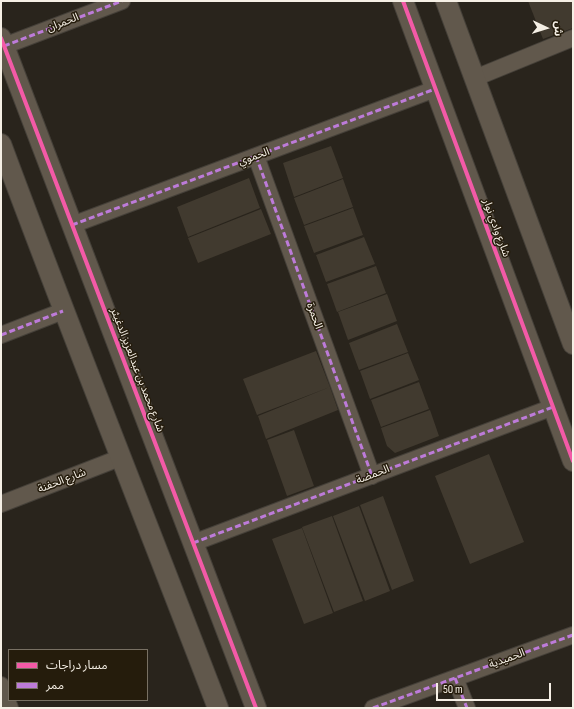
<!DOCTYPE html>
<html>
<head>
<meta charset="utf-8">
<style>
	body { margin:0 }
	#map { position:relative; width:574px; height:709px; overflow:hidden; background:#29241c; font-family:"Sofia Sans Condensed","Noto Sans Arabic",sans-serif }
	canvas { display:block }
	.frame { position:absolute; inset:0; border:2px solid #f5efe5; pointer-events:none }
	.legend { position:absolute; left:8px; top:649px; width:140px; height:52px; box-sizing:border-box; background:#251c0c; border:1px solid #787063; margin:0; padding:5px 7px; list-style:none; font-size:12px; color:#f5efe5 }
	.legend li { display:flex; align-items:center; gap:8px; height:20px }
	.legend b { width:20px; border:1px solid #787063 }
	.north { position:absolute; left:526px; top:8px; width:40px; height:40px; -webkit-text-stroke:3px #251c0c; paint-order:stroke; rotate:94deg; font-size:11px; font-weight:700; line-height:16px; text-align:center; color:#f5efe5 }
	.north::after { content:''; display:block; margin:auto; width:14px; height:18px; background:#f5efe5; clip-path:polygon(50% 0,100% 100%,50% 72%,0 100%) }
	.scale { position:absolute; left:436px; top:683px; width:115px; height:18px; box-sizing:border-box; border:2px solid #f5efe5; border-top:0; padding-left:5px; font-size:12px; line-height:14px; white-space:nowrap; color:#f5efe5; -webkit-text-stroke:3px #251c0c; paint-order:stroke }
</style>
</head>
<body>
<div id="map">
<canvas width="574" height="709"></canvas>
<div class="frame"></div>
<ul class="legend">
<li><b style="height:5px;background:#f35aa7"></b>مسار دراجات</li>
<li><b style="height:5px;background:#bd7bd9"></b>ممر</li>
</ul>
<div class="north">ش</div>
<div class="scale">50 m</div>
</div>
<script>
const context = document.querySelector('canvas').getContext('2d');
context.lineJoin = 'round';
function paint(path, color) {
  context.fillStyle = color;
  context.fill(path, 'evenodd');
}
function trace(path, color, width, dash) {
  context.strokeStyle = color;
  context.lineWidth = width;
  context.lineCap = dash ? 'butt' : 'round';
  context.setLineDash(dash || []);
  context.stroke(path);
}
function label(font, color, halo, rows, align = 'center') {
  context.font = font + ' "Sofia Sans Condensed","Noto Sans Arabic",sans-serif';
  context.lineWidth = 3;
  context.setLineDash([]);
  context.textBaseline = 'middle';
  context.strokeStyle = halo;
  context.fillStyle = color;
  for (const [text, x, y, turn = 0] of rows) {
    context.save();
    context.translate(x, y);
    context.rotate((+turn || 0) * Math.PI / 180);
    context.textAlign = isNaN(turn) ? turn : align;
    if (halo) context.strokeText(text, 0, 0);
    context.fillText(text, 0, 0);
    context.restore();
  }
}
paint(new Path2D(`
	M528,1h45v27l-30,11z
	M331,146l12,32 -49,19 -11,-34z
	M249,178l11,30 -72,29 -11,-30z
	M343,179l10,28 -49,18 -10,-27z
	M353,208l10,27 -49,18 -10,-27z
	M261,209l10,25 -73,29 -10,-25z
	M364,237l11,27 -49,18 -10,-27z
	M376,266l10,27 -49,19 -10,-28z
	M387,294l10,27 -49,19 -10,-28z
	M397,324l11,28 -49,18 -10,-27z
	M316,351l14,36 -73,28 -14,-36z
	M408,353l11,27 -49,19 -10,-28z
	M419,382l10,27 -48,18 -10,-27z
	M330,387l8,23 -72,29 -8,-23z
	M430,410l9,26 -44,17 -8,-7 -6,-18z
	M294,430l20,56 -27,10 -20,-56z
	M489,454l35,88 -54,22 -35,-88z
	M383,496l31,85 -22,9 -32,-85z
	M359,506l31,85 -25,10 -32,-85z
	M332,516l31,85 -29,11 -32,-85z
	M302,528l31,85 -29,11 -32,-85z`), '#413a2f');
const minor = new Path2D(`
	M4,46l118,-45
	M475,78l98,-40
	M256,156l116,320
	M72,225l363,-136
	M1,335l62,-24
	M1,504l121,-47
	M193,543l360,-136
	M455,678l12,30
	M1,685l9,23
	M373,708l200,-73`);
const tertiary = new Path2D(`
	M403,1l170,460
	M446,1l127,343
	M1,38l255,670
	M1,144c70,189 145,376 217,564`);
trace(minor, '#454039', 18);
trace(tertiary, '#454039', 22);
trace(minor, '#61584c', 16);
trace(tertiary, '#61584c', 20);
trace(new Path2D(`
	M4,46l118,-45
	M256,156l116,320
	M72,225l363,-136
	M1,335l62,-24
	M193,543l360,-136
	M455,678l12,30
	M373,708l200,-73`), '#bd7bd9', 3, [6, 3]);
trace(new Path2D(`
	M403,1l170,460
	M1,38l255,670`), '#f35aa7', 4);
label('11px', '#f5efe5', '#251c0c', [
	["الحمران",63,23,-21],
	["الحموي",254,157,-20],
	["شارع وادي نوار",496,228,70],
	["الحمرة",314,316,70],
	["شارع محمد بن عبدالعزيز الدغيثر",137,370,69],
	["الحمضة",373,475,-21],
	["شارع الحفنة",62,481,-21],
	["الحميدية",507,659,-20]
]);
</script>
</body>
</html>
